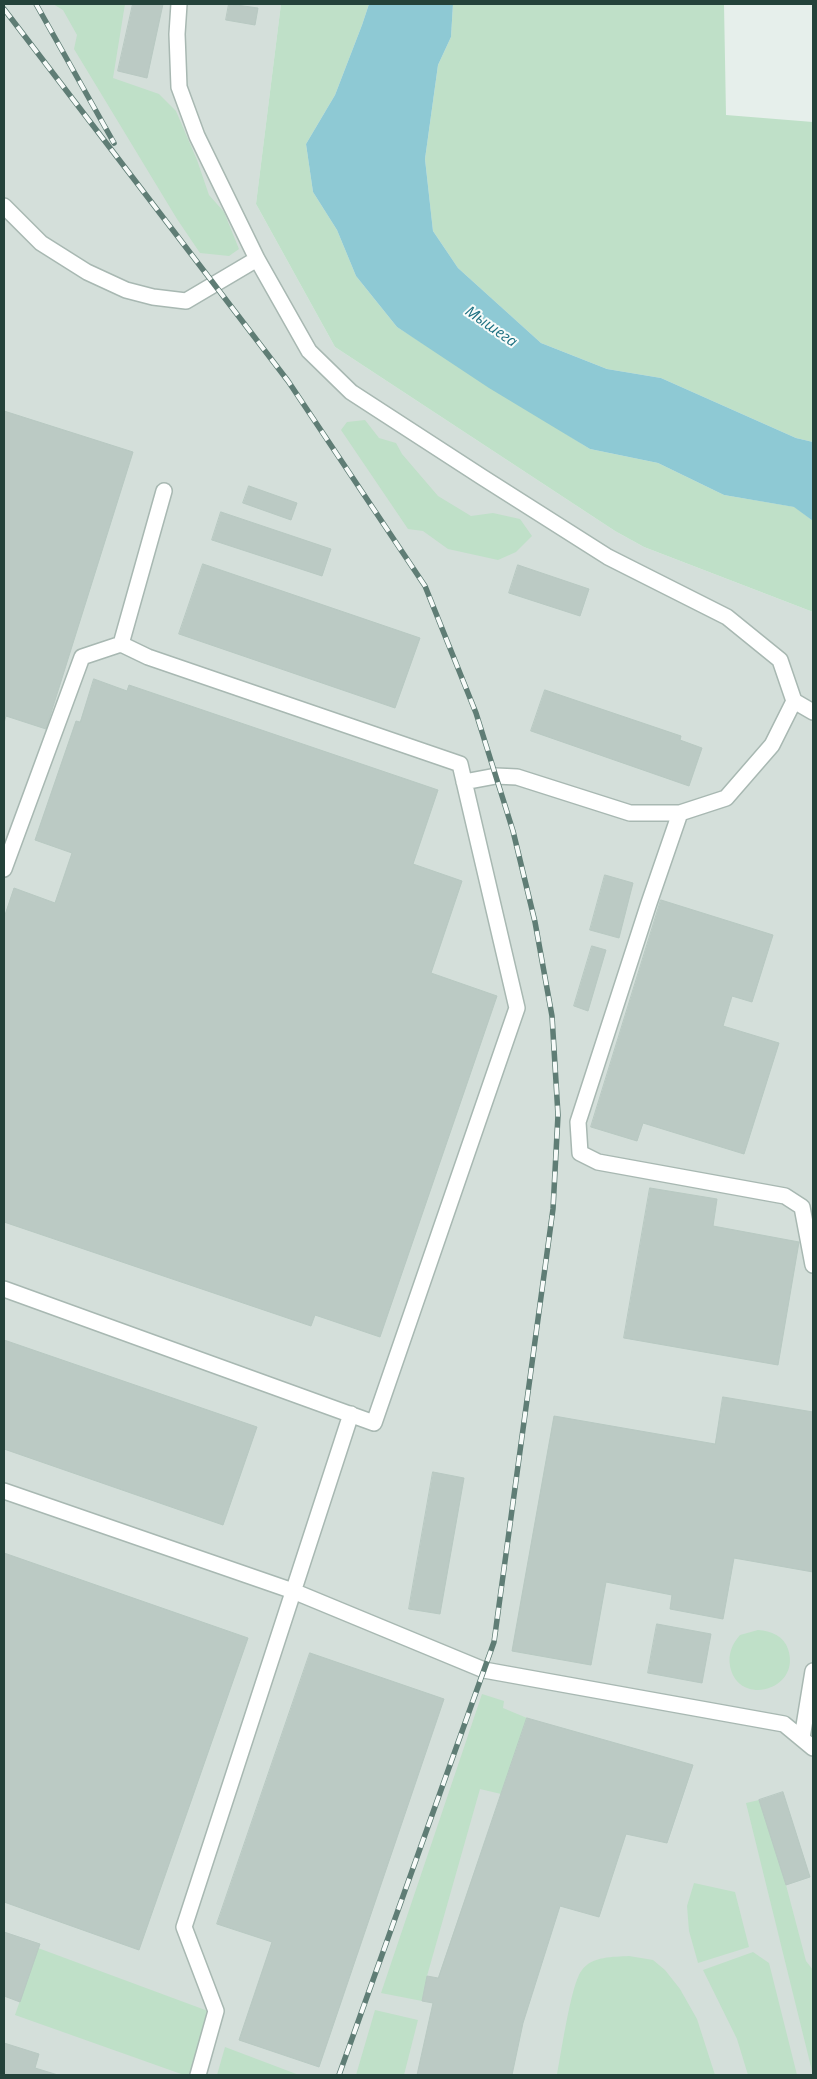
<!DOCTYPE html>
<html>
<head>
<meta charset="utf-8">
<style>
	body { margin:0 }
	#map { position:relative; width:817px; height:2079px; overflow:hidden; background:#e6efeb; font-family:"Open Sans",sans-serif }
	canvas { display:block }
	.frame { position:absolute; inset:0; border:5px solid #24423a; pointer-events:none }
</style>
</head>
<body>
<div id="map">
<canvas width="817" height="2079"></canvas>
<div class="frame"></div>
</div>
<script>
const context = document.querySelector('canvas').getContext('2d');
context.lineJoin = 'round';
function paint(path, color) {
  context.fillStyle = color;
  context.fill(path, 'evenodd');
}
function trace(path, color, width, dash) {
  context.strokeStyle = color;
  context.lineWidth = width;
  context.lineCap = dash ? 'butt' : 'round';
  context.setLineDash(dash || []);
  context.stroke(path);
}
function label(font, color, halo, rows, align = 'center') {
  context.font = font + ' "Open Sans",sans-serif';
  context.lineWidth = 4;
  context.setLineDash([]);
  context.textBaseline = 'middle';
  context.strokeStyle = halo;
  context.fillStyle = color;
  for (const [text, x, y, turn = 0] of rows) {
    context.save();
    context.translate(x, y);
    context.rotate((+turn || 0) * Math.PI / 180);
    context.textAlign = isNaN(turn) ? turn : align;
    if (halo) context.strokeText(text, 0, 0);
    context.fillText(text, 0, 0);
    context.restore();
  }
}
paint(new Path2D(`
	M4,4h277l-25,200 79,143 280,184 29,16 169,65v1463h-809z`), '#d4dfda');
paint(new Path2D(`
	M53,4h72l-12,74 46,16 17,17 21,49 12,35 15,17 15,37 -10,7 -29,-3 -23,-34 -103,-170 3,-14 -14,-25z
	M281,4h88l-7,21 -27,70 -29,49 7,48 24,38 19,46 41,51 193,122 68,14 66,32 71,12 18,14v91l-169,-65 -29,-16 -280,-184 -79,-143z
	M453,4h271l2,111 87,7v320l-17,-4 -135,-60 -54,-9 -66,-26 -83,-75 -25,-37 -8,-72 13,-94 13,-28z
	M365,420l14,18 17,5 6,11 36,42 33,20 22,-3 27,6 12,17 -16,16 -18,8 -50,-11 -25,-18 -15,-2 -67,-99 6,-8z
	M758,1630c13,1 26,6 30,19 14,41 -50,59 -58,17 -2,-12 2,-22 10,-31z
	M482,1694l22,7 -1,7 24,10 -26,76 -21,-5 -53,187 -5,25 -41,-8z
	M759,1800l27,85 20,76 7,9v105l-67,-272z
	M694,1883l41,9 14,55 -51,16 -9,-32 -2,-25z
	M38,1948l170,63 -19,64h-5l-169,-60z
	M753,1952l16,11 28,112h-49l-11,-36 -34,-69z
	M629,1956l24,4 12,10 15,19 17,30 18,56h-158c4,-20 14,-92 25,-105 10,-14 31,-13 47,-14z
	M375,2010l43,10 -14,55h-48z
	M225,2047l74,28h-82z`), '#bfe0c8');
paint(new Path2D(`
	M369,4h84l-2,33 -13,28 -13,94 8,72 25,37 83,75 66,26 54,9 135,60 17,4v79l-19,-14 -70,-12 -66,-32 -68,-14 -101,-61 -92,-61 -41,-51 -19,-46 -24,-38 -7,-48 29,-49 27,-70z`), '#8ec9d4');
const building = new Path2D(`
	M133,4h30l-16,74 -29,-7z
	M229,4l29,4 -3,17 -29,-5z
	M4,411l129,41 -87,277 -40,-13 -2,7z
	M249,486l48,17 -6,17 -48,-17z
	M221,512l110,37 -9,27 -110,-36z
	M203,564l217,74 -25,70 -216,-74z
	M518,565l71,24 -9,27 -71,-23z
	M94,679l33,12 2,-6 309,105 -25,74 49,17 -31,92 66,23 -117,341 -65,-22 -4,11 -307,-104v-304l10,-30 41,15 17,-50 -37,-13 41,-119 4,1z
	M545,690l136,46 -1,4 22,8 -13,38 -158,-55z
	M605,875l28,8 -14,55 -29,-8z
	M661,900l112,35 -21,67 -20,-6 -9,30 56,17 -35,111 -101,-31 -6,18 -46,-14z
	M592,946l14,4 -18,61 -14,-5z
	M650,1188l67,11 -4,27 86,16 -21,123 -154,-27z
	M4,1340l253,87 -34,98 -219,-76z
	M723,1397l90,15v160l-79,-14 -11,61 -53,-10 2,-14 -66,-13 -15,83 -79,-14 42,-235 161,28z
	M433,1472l31,6 -24,136 -31,-5z
	M4,1553l244,85 -109,312 -135,-48z
	M657,1624l54,10 -9,49 -54,-10z
	M310,1653l134,46 -125,368 -80,-27 33,-98 -55,-18z
	M527,1718l166,47 -26,78 -41,-9 -27,83 -39,-11 -37,117 -11,52h-95l16,-72 -11,-2 5,-25 11,2z
	M783,1792l27,85 -24,8 -27,-85z
	M4,1932l36,12 -20,58 -16,-6z
	M4,2043l35,11 -4,14 23,7h-54z`);
paint(building, '#bbcac4');
trace(building, '#b8c9c2', 1);
const minor = new Path2D(`
	M179,4l-2,30 2,53 18,49 60,123 52,92 42,41 131,85 126,80 119,60 53,43 14,41 -22,44 -46,53 -46,15h-50l-113,-36 -21,-1 -32,6
	M4,206l37,37 46,29 39,18 27,7 33,4 71,-42
	M794,701l19,11
	M680,813l-31,90 -71,219 2,31 18,9 187,34 17,11 11,58
	M4,869l78,-212 39,-13
	M4,1289l370,134 143,-415 -57,-244 -312,-107 -27,-13 43,-153
	M4,1491l289,100 191,79 300,54 29,24
	M802,1738l11,-67
	M198,2075l18,-64 -32,-84 167,-513`);
trace(minor, '#a8b8b2', 18);
trace(minor, '#fff', 15);
const rail = new Path2D(`
	M36,4l78,139
	M4,9l284,372 137,205 51,127 37,118 22,91 17,94 6,99 -5,94 -59,433 -155,433`);
trace(rail, '#5f7d75', 5.5);
trace(rail, '#f7fbf9', 4, [11]);
label('italic 15px', '#1c6f80', '#f7fbf9', [
	["Мышега",491,327,35]
]);
</script>
</body>
</html>
